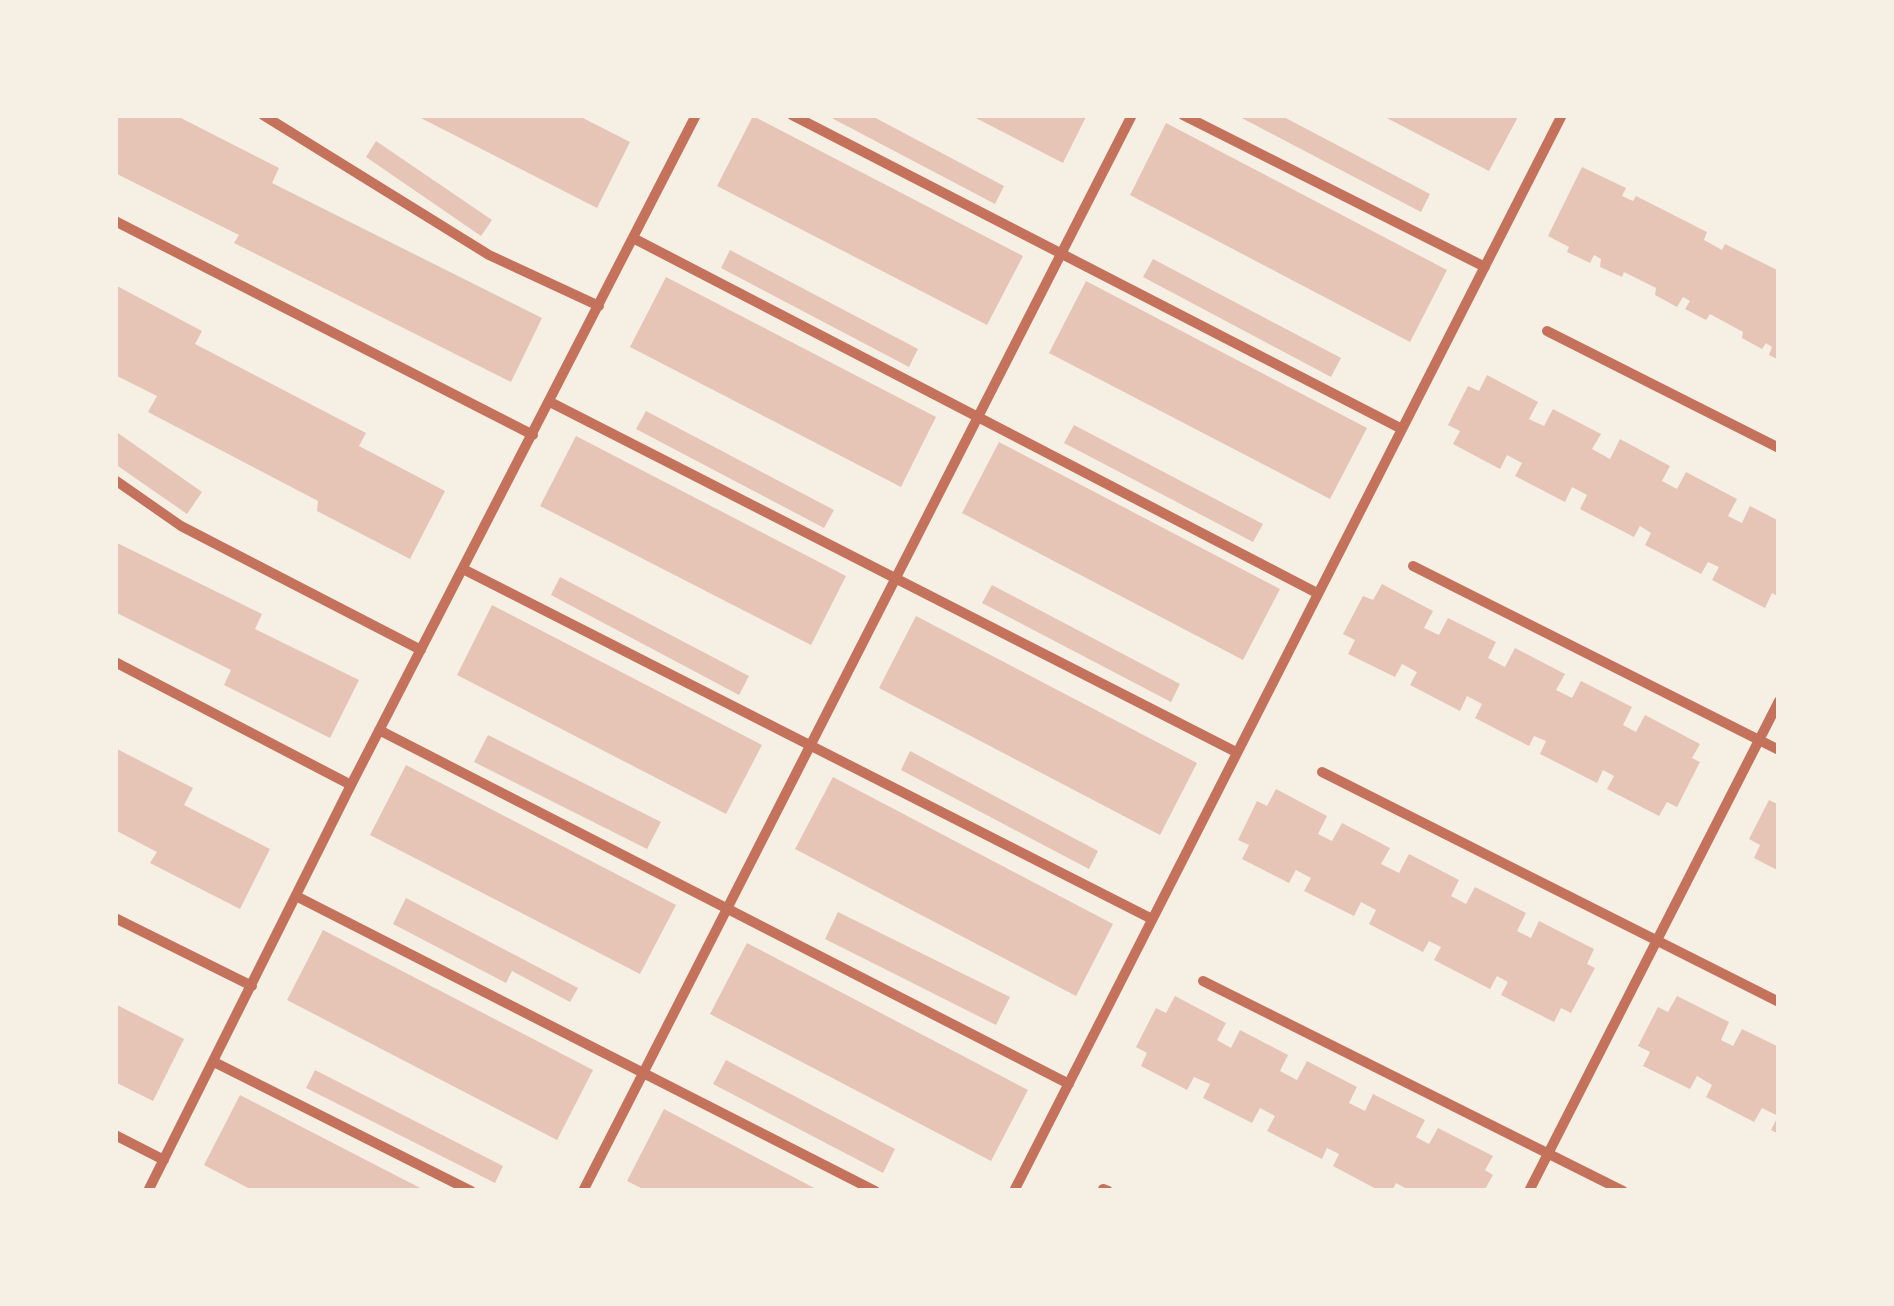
<!DOCTYPE html>
<html>
<head>
<meta charset="utf-8">
<style>
	body { margin:0 }
	#map { position:relative; width:1894px; height:1306px; overflow:hidden; background:#f6efe4; font-family:"IBM Plex Sans",sans-serif }
	canvas { display:block }
	.frame { position:absolute; inset:0; border:118px solid #f6efe4; pointer-events:none }
</style>
</head>
<body>
<div id="map">
<canvas width="1894" height="1306"></canvas>
<div class="frame"></div>
</div>
<script>
const context = document.querySelector('canvas').getContext('2d');
context.lineJoin = 'round';
function paint(path, color) {
  context.fillStyle = color;
  context.fill(path, 'evenodd');
}
function trace(path, color, width, dash) {
  context.strokeStyle = color;
  context.lineWidth = width;
  context.lineCap = dash ? 'butt' : 'round';
  context.setLineDash(dash || []);
  context.stroke(path);
}
paint(new Path2D(`
	M115,115h60l104,53 -7,15 270,135 -31,64 -277,-139 5,-8 -124,-62z
	M415,115h162l53,27 -33,66z
	M826,115h44l134,71 -9,18z
	M970,115h117l-24,48z
	M1236,115h44l150,79 -9,18z
	M1381,115h138l-30,56z
	M753,116l270,140 -36,69 -270,-139z
	M1166,123l281,147 -37,72 -280,-147z
	M376,141l116,79 -11,16 -115,-79z
	M1582,167l44,21 -4,8 11,5 3,-5 71,36 -3,8 18,10 3,-6 54,27v89l-10,-5 3,-8 -6,-4 -4,6 -20,-11 1,-6 -33,-18 -4,6 -21,-11 5,-8 -7,-4 -6,10 -22,-12 1,-7 -32,-16 -2,5 -22,-10 1,-8 -7,-4 -4,8 -23,-11 2,-5 -21,-11z
	M730,250l188,99 -9,18 -188,-99z
	M1153,259l188,99 -10,19 -188,-100z
	M666,277l270,140 -35,70 -271,-140z
	M1086,281l281,147 -37,71 -281,-146z
	M115,285l87,46 -7,13 171,89 -7,13 86,45 -35,68 -93,-48 1,-10 -170,-89 9,-16 -42,-21z
	M1487,375l51,27 -9,17 15,7 9,-17 48,25 -9,15 18,10 10,-20 50,27 -8,15 15,8 9,-17 51,27 -9,17 14,7 8,-17 29,15v76l-7,-4 -7,15 -53,-28 7,-13 -11,-5 -7,12 -56,-29 6,-12 -11,-7 -6,11 -54,-28 7,-14 -15,-8 -7,15 -50,-26 7,-13 -15,-8 -7,14 -47,-25 7,-13 -12,-6 20,-39 11,5z
	M646,411l188,99 -10,18 -188,-99z
	M1074,425l189,99 -10,18 -189,-99z
	M115,431l87,61 -15,22 -72,-50z
	M576,436l270,140 -35,69 -271,-139z
	M999,442l281,147 -37,71 -281,-147z
	M115,542l147,72 -7,15 104,51 -29,58 -106,-53 7,-15 -116,-58z
	M560,577l189,99 -10,19 -188,-100z
	M1382,584l51,27 -9,17 15,7 9,-17 48,24 -8,16 17,9 10,-19 50,26 -9,16 16,8 9,-17 51,26 -9,18 13,7 9,-17 55,29 -8,14 8,4 -23,45 -10,-5 -8,14 -52,-27 7,-13 -11,-6 -6,13 -57,-29 6,-13 -12,-5 -5,10 -54,-28 7,-14 -15,-8 -7,15 -50,-26 7,-13 -15,-8 -7,13 -47,-23 7,-14 -12,-6 20,-38 10,4z
	M992,585l188,99 -9,18 -189,-99z
	M492,605l270,140 -36,69 -269,-139z
	M916,616l281,147 -37,72 -281,-147z
	M488,735l173,87 -14,27 -173,-87z
	M115,748l78,40 -9,17 86,44 -30,60 -90,-46 7,-11 -42,-22z
	M910,751l188,100 -9,18 -188,-99z
	M406,765l270,140 -36,69 -270,-139z
	M833,777l280,147 -37,72 -281,-147z
	M1276,789l51,27 -9,18 14,7 10,-18 48,25 -9,16 18,9 10,-19 50,26 -8,16 15,8 9,-17 51,26 -9,18 14,7 8,-17 55,28 -7,15 8,4 -24,45 -10,-5 -7,14 -53,-27 7,-13 -11,-6 -7,13 -56,-29 7,-13 -12,-6 -6,11 -54,-28 7,-14 -15,-8 -7,14 -50,-25 7,-13 -15,-8 -7,13 -47,-24 7,-14 -11,-5 19,-39 10,5z
	M1769,800l10,5v66l-25,-13 6,-13 -11,-6z
	M406,898l172,90 -8,14 -58,-31 -6,12 -113,-59z
	M838,912l172,85 -14,28 -171,-86z
	M323,930l270,140 -36,70 -270,-140z
	M747,943l281,147 -37,71 -281,-147z
	M1175,996l51,27 -9,17 14,8 9,-18 48,25 -8,16 17,9 10,-19 50,26 -8,16 16,8 8,-17 52,26 -9,17 13,7 9,-16 55,28 -8,14 8,5 -9,16h-79l2,-2 -11,-6 -4,8h-12l-47,-25 6,-12 -12,-6 -5,11 -55,-28 8,-15 -15,-8 -8,15 -49,-25 7,-14 -16,-7 -7,13 -46,-24 6,-13 -11,-6 20,-39 10,5z
	M1677,996l52,26 -8,18 12,6 9,-17 37,18v87l-8,-4 7,-14 -16,-8 -8,14 -48,-25 6,-12 -15,-9 -7,13 -47,-23 7,-14 -12,-6 20,-39 10,5z
	M115,1004l69,35 -31,62 -38,-19z
	M726,1060l169,89 -12,24 -170,-89z
	M315,1070l188,96 -8,17 -189,-95z
	M240,1095l186,96h-172l-50,-26z
	M664,1109l156,82h-173l-20,-10z`), '#e6c5b7');
trace(new Path2D(`
	M263,115l226,140 110,51
	M792,115l608,313
	M1183,115l302,152
	M115,221l418,214
	M633,238l684,355
	M1547,331l232,117
	M550,402l686,350
	M115,480l66,46 240,124
	M1413,566l366,184
	M463,569l689,350
	M115,662l236,123
	M379,730l690,354
	M1322,772l457,230
	M296,896l579,295
	M115,918l137,68
	M1203,981l420,210
	M214,1062l257,129
	M115,1135l49,25
	M1103,1189l5,2
	M148,1191l203,-406 345,-670
	M583,1191l549,-1076
	M1014,1191l548,-1076
	M1529,1191l250,-490`), '#c5725c', 10);
</script>
</body>
</html>
